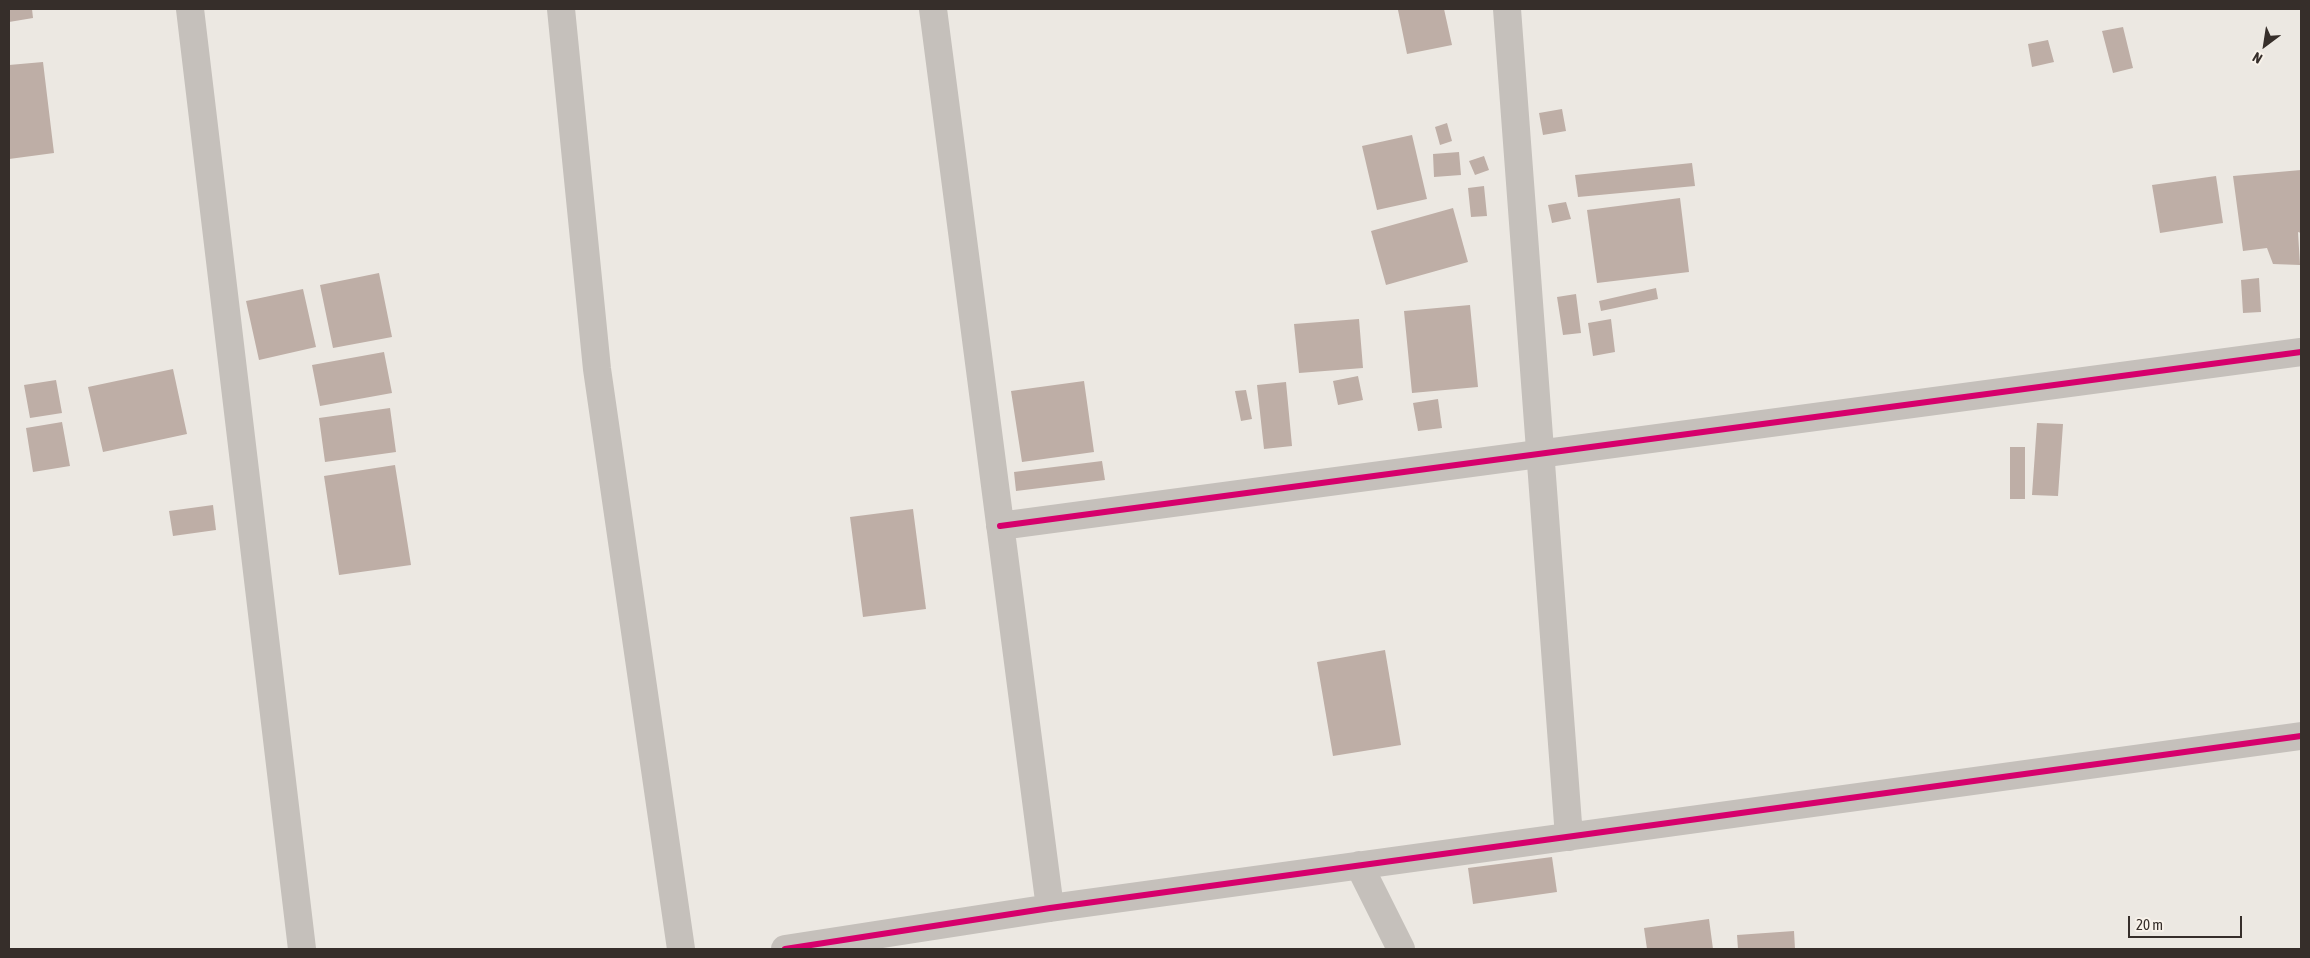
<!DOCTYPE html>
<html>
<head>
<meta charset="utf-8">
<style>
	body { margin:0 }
	#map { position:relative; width:2310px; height:958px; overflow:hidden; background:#ece8e2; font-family:"Asap Condensed",sans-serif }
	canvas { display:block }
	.frame { position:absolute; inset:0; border:10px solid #362e2a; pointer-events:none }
	.north { position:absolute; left:2240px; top:20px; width:50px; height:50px; -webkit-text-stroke:4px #f8f2ea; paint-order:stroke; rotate:211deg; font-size:14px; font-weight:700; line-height:20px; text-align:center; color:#362e2a }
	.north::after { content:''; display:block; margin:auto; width:18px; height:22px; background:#362e2a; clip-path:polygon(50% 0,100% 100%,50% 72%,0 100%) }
	.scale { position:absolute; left:2128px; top:916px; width:114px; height:22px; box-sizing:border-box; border:2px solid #362e2a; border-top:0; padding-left:6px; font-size:15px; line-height:18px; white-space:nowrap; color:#362e2a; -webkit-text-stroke:4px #f8f2ea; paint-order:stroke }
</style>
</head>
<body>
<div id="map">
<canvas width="2310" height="958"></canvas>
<div class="frame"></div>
<div class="north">N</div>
<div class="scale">20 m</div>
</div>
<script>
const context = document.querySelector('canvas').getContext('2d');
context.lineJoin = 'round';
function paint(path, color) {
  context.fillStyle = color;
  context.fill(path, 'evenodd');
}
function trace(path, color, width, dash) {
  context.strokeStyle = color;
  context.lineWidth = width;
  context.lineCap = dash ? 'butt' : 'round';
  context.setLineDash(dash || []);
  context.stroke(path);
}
paint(new Path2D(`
	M9,9h23l1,9 -24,4z
	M1403,9h41l8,36 -45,9 -9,-44z
	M2123,27l10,41 -20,5 -11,-42z
	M2048,40l6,22 -22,5 -4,-23z
	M43,62l11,91 -45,6v-94z
	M1562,109l4,22 -23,4 -4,-22z
	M1447,123l5,18 -12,4 -5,-18z
	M1412,135l15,64 -50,11 -15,-64z
	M1459,152l2,23 -27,2 -1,-23z
	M1484,156l5,14 -14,5 -6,-14z
	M1692,163l3,23 -117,11 -3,-22z
	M2301,170v63l-3,-1 2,33 -27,-1 -6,-16 -24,3 -10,-75z
	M2216,176l7,47 -63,10 -8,-48z
	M1484,186l3,30 -16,1 -3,-29z
	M1680,198l9,74 -92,11 -10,-73z
	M1566,202l5,17 -19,4 -4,-18z
	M1453,208l15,54 -82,23 -15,-54z
	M379,273l13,64 -59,11 -13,-63z
	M2259,278l2,34 -18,1 -2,-33z
	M1656,288l2,11 -57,12 -2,-10z
	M303,289l13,58 -57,13 -13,-59z
	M1576,294l5,39 -18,2 -6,-38z
	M1470,305l8,82 -66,6 -8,-82z
	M1359,319l4,49 -64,5 -5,-49z
	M1611,319l4,33 -22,4 -5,-33z
	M384,352l8,41 -72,13 -8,-41z
	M173,369l14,65 -84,18 -15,-65z
	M1358,376l5,24 -25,5 -5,-24z
	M56,380l6,33 -32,5 -6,-33z
	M1084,381l10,71 -72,10 -11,-71z
	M1286,382l6,64 -28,3 -7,-64z
	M1246,390l6,29 -11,2 -6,-30z
	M1438,399l4,29 -24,3 -5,-28z
	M390,408l6,44 -71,10 -6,-44z
	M62,422l8,44 -37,6 -7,-44z
	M2037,423l26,1 -5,72 -26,-1z
	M2010,447h15v52h-15z
	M1102,461l3,19 -89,11 -2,-19z
	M395,465l16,100 -72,10 -15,-99z
	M213,505l3,25 -43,6 -4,-25z
	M913,509l13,100 -63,8 -13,-100z
	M1385,650l16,95 -68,11 -16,-94z
	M1552,857l5,35 -84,12 -5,-36z
	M1709,919l4,30h-66l-3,-21z
	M1794,931l1,18h-57l-1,-14z`), '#beaea6');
trace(new Path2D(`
	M190,9l112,940
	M561,9l36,360 84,580
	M933,9l117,899
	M1507,9l62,828
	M1000,526l1301,-174
	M1359,865l42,84
	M785,949l265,-41 1251,-172`), '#c5c0bb', 28);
trace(new Path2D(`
	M1000,526l1301,-174
	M785,949l265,-41 1251,-172`), '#d6006c', 6);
</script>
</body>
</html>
